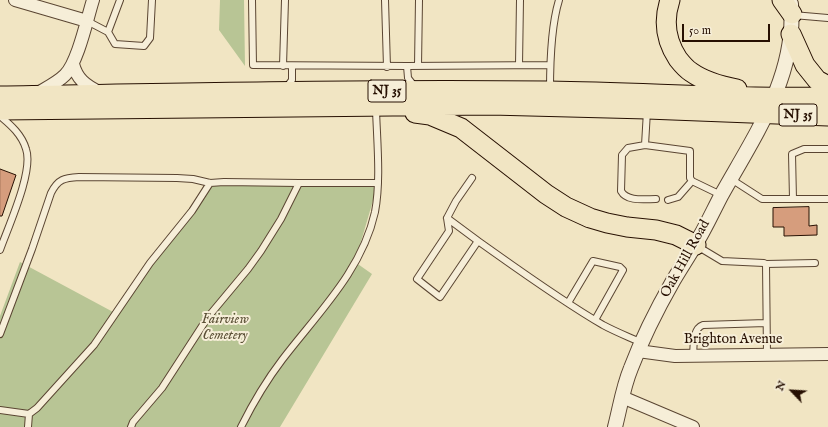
<!DOCTYPE html>
<html>
<head>
<meta charset="utf-8">
<style>
	body { margin:0 }
	#map { position:relative; width:828px; height:427px; overflow:hidden; background:#f1e5c3; font-family:"IM FELL English",serif }
	canvas { display:block }
	.north { position:absolute; left:772px; top:371px; width:40px; height:40px; -webkit-text-stroke:3px #f6eed8; paint-order:stroke; rotate:295deg; font-size:11px; font-weight:700; line-height:16px; text-align:center; color:#271002 }
	.north::after { content:''; display:block; margin:auto; width:14px; height:18px; background:#271002; clip-path:polygon(50% 0,100% 100%,50% 72%,0 100%) }
	.scale { position:absolute; left:682px; top:24px; width:88px; height:18px; box-sizing:border-box; border:2px solid #271002; border-top:0; padding-left:5px; font-size:12px; line-height:14px; white-space:nowrap; color:#271002; -webkit-text-stroke:3px #f6eed8; paint-order:stroke }
</style>
</head>
<body>
<div id="map">
<canvas width="828" height="427"></canvas>
<div class="north">N</div>
<div class="scale">50 m</div>
</div>
<script>
const context = document.querySelector('canvas').getContext('2d');
context.lineJoin = 'round';
function paint(path, color) {
  context.fillStyle = color;
  context.fill(path, 'evenodd');
}
function trace(path, color, width, dash) {
  context.strokeStyle = color;
  context.lineWidth = width;
  context.lineCap = dash ? 'butt' : 'round';
  context.setLineDash(dash || []);
  context.stroke(path);
}
function label(font, color, halo, rows, align = 'center') {
  context.font = font + ' "IM FELL English",serif';
  context.lineWidth = 4;
  context.setLineDash([]);
  context.textBaseline = 'middle';
  context.strokeStyle = halo;
  context.fillStyle = color;
  for (const [text, x, y, turn = 0] of rows) {
    context.save();
    context.translate(x, y);
    context.rotate((+turn || 0) * Math.PI / 180);
    context.textAlign = isNaN(turn) ? turn : align;
    if (halo) context.strokeText(text, 0, 0);
    context.fillText(text, 0, 0);
    context.restore();
  }
}
paint(new Path2D(`
	M220,0h24l1,66 -26,-36z
	M210,179l169,1 -24,82 17,12 -92,153h-280v-111l20,-54 95,51z`), '#b8c595');
const building = new Path2D(`
	M0,169l16,6 -14,41h-2z
	M809,207v19l8,-1v10l-33,1v-9h-11v-19z`);
paint(building, '#d69d7d');
trace(building, '#271002', 1);
const service = new Path2D(`
	M252,0l1,65 154,1
	M385,0l2,67
	M793,15l35,3
	M87,21l21,11 12,-32
	M108,32l7,12 29,2 6,-8 2,-38
	M519,65l1,-65
	M283,66l2,-66
	M418,66l1,-66
	M415,87l-7,-9 -1,-12 143,-1
	M286,88l6,-8v-14
	M550,90c0,-28 1,-64 9,-90
	M647,111l-2,34 45,6v27l2,3
	M0,116c11,9 22,19 26,33 8,22 -18,78 -26,101
	M645,145l-17,3 -6,7 -1,36c6,11 24,8 35,8
	M472,178l-16,23 -9,17 2,13 -32,48 23,18 38,-56c41,29 82,59 125,84 13,7 26,12 39,18
	M731,179l31,20h31l-1,-45 12,-5h24
	M692,181l29,14
	M793,199h35
	M668,200l10,-3 14,-16
	M447,218l31,23
	M697,246l25,15 42,2 2,1 49,-1
	M766,264l1,91
	M568,303l25,-42 27,6 3,3 -28,50
	M0,334l32,-85 19,-56c7,-14 13,-15 28,-16l98,1 16,1 17,4 14,-1 75,1
	M693,356c1,-10 -1,-27 10,-31l63,-2
	M0,410l29,4 8,-6 57,-63 56,-82 42,-52 18,-28
	M28,427l1,-13
	M131,427l2,-5 29,-34 46,-71 40,-48 13,-18 20,-32 18,-36h79
	M241,427c12,-24 25,-46 41,-67 35,-46 80,-89 93,-148 6,-32 2,-70 1,-103`);
const minor = new Path2D(`
	M15,0l72,21
	M73,64c4,15 12,21 26,28
	M36,94c10,-6 21,-11 29,-19 13,-13 22,-56 28,-75
	M638,351l37,5 153,-2
	M622,397l71,30`);
const tertiary = new Path2D(`
	M615,427c5,-19 8,-40 16,-59 11,-29 26,-59 42,-87 7,-12 15,-24 22,-36 10,-16 18,-34 27,-51 33,-59 75,-119 69,-190`);
const trunk = new Path2D(`
	M670,0c-7,21 -4,41 8,59 4,5 8,10 13,13 14,10 30,14 46,17
	M782,0l10,14
	M791,34l14,31 12,15 11,6
	M0,96c183,-3 366,-7 549,-5 93,1 186,8 279,6
	M0,110l491,-5 156,4 181,7
	M415,113l15,2 31,13 85,66 20,13 24,11 17,5 20,4 29,3 20,5 20,10`);
trace(service, '#5a4532', 8);
trace(minor, '#5a4532', 14);
trace(tertiary, '#5a4532', 16);
trace(trunk, '#271002', 21);
trace(service, '#f6eed8', 6);
trace(minor, '#f6eed8', 12);
trace(tertiary, '#f6eed8', 14);
trace(trunk, '#f1e5c3', 19);
for (const [x, y, w] of [
	[387,91,38],
	[798,115,38]
]) {
  const box = new Path2D();
  box.roundRect(x - w / 2, y - 11, w, 22, 3);
  context.fillStyle = '#f6eed8';
  context.fill(box);
  trace(box, '#271002', 1);
}
label('bold 13px', '#271002', null, [
	["NJ 35",387,91],
	["NJ 35",798,115]
]);
label('14px', '#271002', '#f6eed8', [
	["Oak Hill Road",686,259,-61],
	["Brighton Avenue",733,340]
]);
label('italic 14px', '#5a4f35', '#f6eed8', [
	["Fairview",225,320],
	["Cemetery",225,336]
]);
</script>
</body>
</html>
